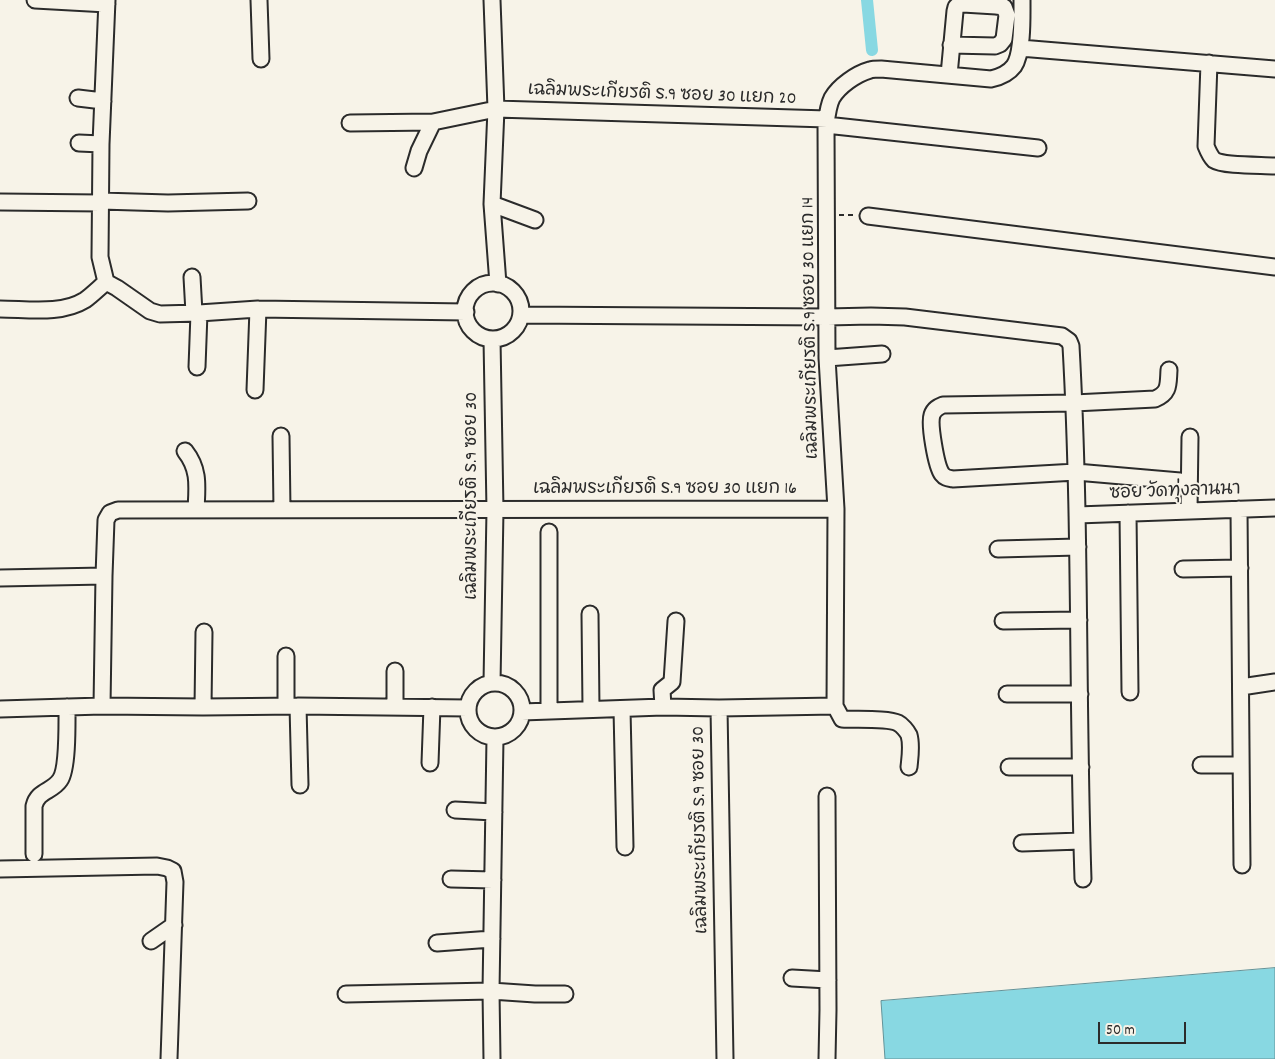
<!DOCTYPE html>
<html>
<head>
<meta charset="utf-8">
<style>
	body { margin:0 }
	#map { position:relative; width:1275px; height:1059px; overflow:hidden; background:#f7f3e8; font-family:Dekko,sans-serif }
	canvas { display:block }
	.scale { position:absolute; left:1098px; top:1022px; width:88px; height:22px; box-sizing:border-box; border:2px solid #2b2b2b; border-top:0; padding-left:6px; font-size:15px; line-height:18px; white-space:nowrap; color:#2b2b2b; -webkit-text-stroke:4px #f7f3e8; paint-order:stroke }
</style>
</head>
<body>
<div id="map">
<canvas width="1275" height="1059"></canvas>
<div class="scale">50 m</div>
</div>
<script>
const context = document.querySelector('canvas').getContext('2d');
context.lineJoin = 'round';
function paint(path, color) {
  context.fillStyle = color;
  context.fill(path, 'evenodd');
}
function trace(path, color, width, dash) {
  context.strokeStyle = color;
  context.lineWidth = width;
  context.lineCap = dash ? 'butt' : 'round';
  context.setLineDash(dash || []);
  context.stroke(path);
}
function label(font, color, halo, rows, align = 'center') {
  context.font = font + ' Dekko,"Playpen Sans Thai",sans-serif';
  context.lineWidth = 4;
  context.setLineDash([]);
  context.textBaseline = 'middle';
  context.strokeStyle = halo;
  context.fillStyle = color;
  for (const [text, x, y, turn = 0] of rows) {
    context.save();
    context.translate(x, y);
    context.rotate((+turn || 0) * Math.PI / 180);
    context.textAlign = isNaN(turn) ? turn : align;
    if (halo) context.strokeText(text, 0, 0);
    context.fillText(text, 0, 0);
    context.restore();
  }
}
const water = new Path2D(`
	M1275,968v91h-390l-4,-58z`);
paint(water, '#88d8e2');
trace(water, '#639399', 1);
trace(new Path2D(`
	M867,0l5,50`), '#88d8e2', 12);
const minor = new Path2D(`
	M35,0l72,4
	M259,0l2,59
	M492,0l4,109 -4,95 6,80
	M1020,48l255,21
	M1209,63l-3,83c2,5 4,10 8,14 9,6 48,5 61,6
	M949,75l6,-64 1,-4 3,-3h4l33,2 8,1 3,8 -3,24 -4,5 -5,2 -44,-1
	M78,98l25,3
	M350,123l83,-1 63,-13 331,10
	M826,125l212,23
	M79,143l22,1
	M414,168l5,-17 14,-29
	M101,201l67,2 80,-2
	M0,202l101,1
	M492,204l43,16
	M868,216l407,51
	M192,277l2,36
	M106,282l11,6 33,23 10,3 39,-1 59,-4 208,3
	M106,282l-6,-25 1,-113 6,-144
	M465 311a28 28 0 1 1 56 0a28 28 0 1 1-56 0Z
	M0,309c27,0 61,6 85,-9 7,-5 14,-12 21,-18
	M521,315l306,2 44,-1 34,1 157,19 7,5 2,5c10,177 6,355 12,533
	M827,358l55,-4
	M197,367l2,-54
	M1169,370c-1,14 1,23 -14,29l-81,4 -131,2c-5,2 -9,4 -11,10 -3,9 4,51 10,59 3,4 6,4 11,5l123,-7 104,9
	M255,390l3,-81
	M281,436l1,74
	M185,451c15,19 12,36 11,59
	M1239,509l3,356
	M1189,511l1,-74
	M1128,513l2,179
	M1077,515l198,-7
	M549,532v179
	M998,549l80,-2
	M1183,569l57,-1
	M0,578l104,-2
	M590,614l1,95
	M1003,621l76,-1
	M286,656v50
	M492,683l3,-173 -3,-171
	M468 710a27 27 0 1 1 54 0a27 27 0 1 1-54 0Z
	M1241,687l34,-5
	M1007,694h73
	M102,706l2,-130 2,-56 4,-7 8,-3 718,-1
	M298,706l2,79
	M395,706v-35
	M835,706l7,13c13,1 46,-1 56,4 4,2 9,8 11,12 3,10 1,22 0,32
	M203,707l1,-75
	M663,707l-1,-17 10,-8 4,-61
	M719,708l6,351
	M0,709l102,-3 101,1 95,-1 170,2
	M622,709l3,138
	M522,712l141,-5 56,1 116,-2 1,-197 -9,-151 -1,-233c1,-9 2,-19 6,-27 7,-12 24,-24 38,-28 3,-1 8,-1 11,-1l110,10c9,-2 17,-5 23,-13 9,-13 8,-49 8,-66
	M430,763l2,-56
	M1201,765h40
	M1009,767h72
	M827,796l1,214 -1,49
	M455,810l39,2
	M1022,843l59,-2
	M34,854v-48c4,-16 18,-14 26,-26 8,-11 7,-58 7,-73
	M0,869l157,-3 10,2 6,3 2,11 -6,177
	M451,879l42,1
	M151,941l23,-16
	M437,943l55,-4
	M792,978l36,2
	M346,994l145,-3 4,-253
	M492,1059l-1,-68 44,3h30`);
trace(minor, '#2b2b2b', 19);
trace(new Path2D(`
	M839,215h16`), '#2b2b2b', 2, [5, 4]);
trace(minor, '#f7f3e8', 15);
label('18px', '#2b2b2b', '#f7f3e8', [
	["เฉลิมพระเกียรติ ร.9 ซอย 30 แยก 20",662,96,2],
	["เฉลิมพระเกียรติ ร.9 ซอย 30 แยก 14",812,328,-91],
	["เฉลิมพระเกียรติ ร.9 ซอย 30 แยก 16",665,491],
	["ซอย วัดทุ่งลานนา",1175,493,-2],
	["เฉลิมพระเกียรติ ร.9 ซอย 30",474,496,-90],
	["เฉลิมพระเกียรติ ร.9 ซอย 30",702,830,-91]
]);
</script>
</body>
</html>
